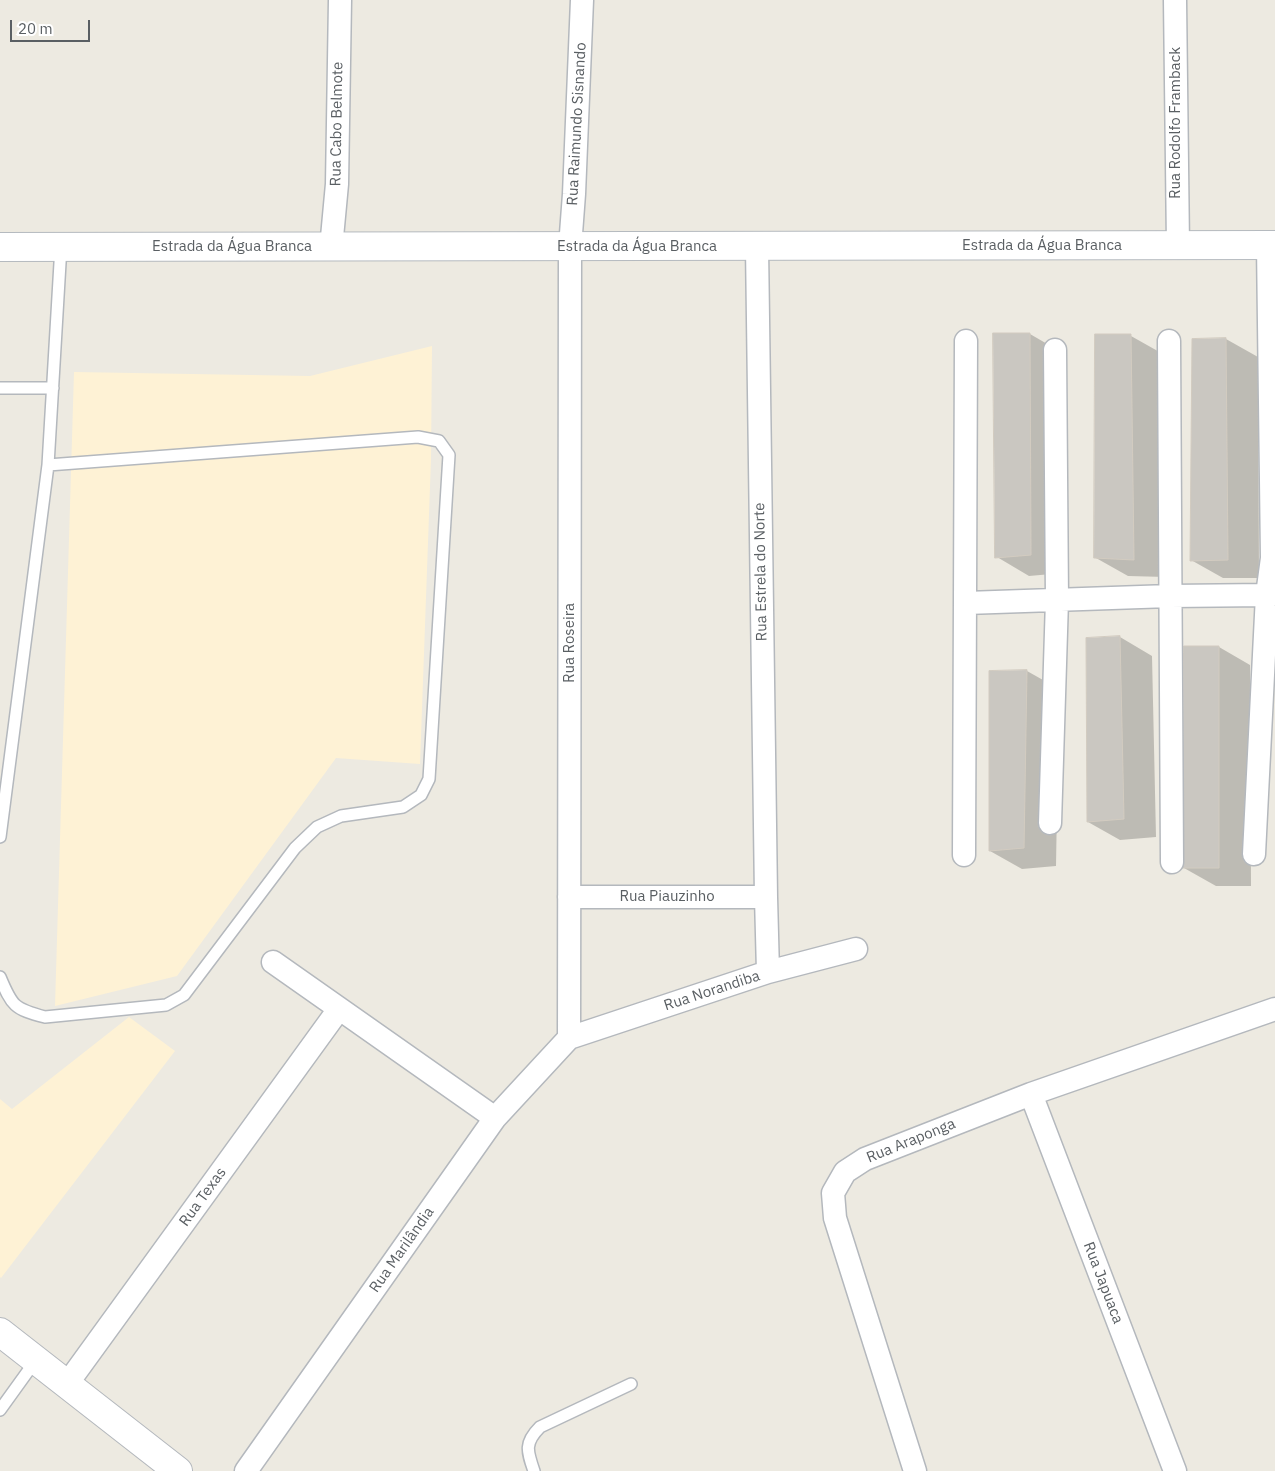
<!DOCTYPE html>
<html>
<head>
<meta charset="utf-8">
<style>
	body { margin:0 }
	#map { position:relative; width:1275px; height:1471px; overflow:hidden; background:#edeae1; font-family:"IBM Plex Sans",sans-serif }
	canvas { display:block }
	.scale { position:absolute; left:10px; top:20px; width:80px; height:22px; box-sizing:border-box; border:2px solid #5a5f63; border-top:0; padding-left:6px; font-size:15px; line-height:18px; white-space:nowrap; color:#5a5f63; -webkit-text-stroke:4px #fff; paint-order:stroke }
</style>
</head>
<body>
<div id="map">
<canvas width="1275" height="1471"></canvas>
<div class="scale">20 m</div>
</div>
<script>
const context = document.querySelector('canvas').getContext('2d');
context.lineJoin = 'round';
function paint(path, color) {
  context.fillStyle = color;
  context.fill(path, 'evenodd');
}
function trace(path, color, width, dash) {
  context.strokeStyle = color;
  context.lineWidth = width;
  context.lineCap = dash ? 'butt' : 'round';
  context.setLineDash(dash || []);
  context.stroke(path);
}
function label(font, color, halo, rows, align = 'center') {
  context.font = font + ' "IBM Plex Sans",sans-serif';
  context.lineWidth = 4.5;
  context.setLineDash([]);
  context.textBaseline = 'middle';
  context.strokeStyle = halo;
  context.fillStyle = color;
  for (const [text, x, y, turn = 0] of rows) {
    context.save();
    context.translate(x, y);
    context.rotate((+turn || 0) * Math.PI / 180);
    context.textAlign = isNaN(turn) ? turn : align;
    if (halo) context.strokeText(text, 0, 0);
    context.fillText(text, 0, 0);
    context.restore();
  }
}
paint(new Path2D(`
	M432,346l-1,113 -11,305 -84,-6 -159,218 -122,30 19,-634 236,4z
	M129,1017l46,34 -174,227 -1,-1v-178l12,10z`), '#fef2d5');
paint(new Path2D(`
	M1030,334l31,18 2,221 -34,3 -32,-19z
	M1131,336l32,18 3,223 -38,-1 -32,-18z
	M1226,339l32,18 1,221h-36l-32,-18z
	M1120,637l32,19 4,181 -36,3 -32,-18z
	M1219,647l31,18 1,221h-35l-32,-18z
	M1027,671l32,18 -3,177 -34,3 -32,-18z`), '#0003');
const building = new Path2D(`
	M993,333h37l1,222 -36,3z
	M1095,334h36l3,226 -40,-2z
	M1226,338l2,222 -38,1 2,-222z
	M1120,636l4,183 -37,3 -1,-184z
	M1184,646h35v222h-37z
	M1027,670l-3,178 -35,3v-180z`);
paint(building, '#cac7c1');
trace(building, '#d2cbc0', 1);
const service = new Path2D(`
	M0,388h53
	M0,837l48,-372 13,-219
	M0,977c12,29 14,32 45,40l121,-12 18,-10 111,-147 22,-21 24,-11 62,-9 18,-12 8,-16 20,-324 -10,-14 -21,-4 -370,28
	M0,1410l36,-50
	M534,1471c-7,-20 -10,-28 6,-44l91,-43`);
const minor = new Path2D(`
	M1175,0l3,246
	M757,247l9,650 2,75
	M331,248l6,-64 3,-184
	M1169,341l3,521
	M966,603l204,-7 97,-1 5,-37 -4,-313
	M1050,823l7,-223 -2,-250
	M1254,854l13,-259 8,-1
	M964,855l2,-514
	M569,897h197
	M273,962l222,156
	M569,1038l1,-791 4,-53 8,-194
	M1031,1094l144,377
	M67,1384l272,-375
	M246,1471l249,-353 74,-80 199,-66 88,-23
	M915,1471l-80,-253 -2,-25 12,-21 20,-13 166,-65 244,-85`);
const tertiary = new Path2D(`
	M0,1332l178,139`);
const secondary = new Path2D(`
	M0,247l1275,-2`);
trace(service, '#b4b8bd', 14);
trace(minor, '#b4b8bd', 25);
trace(tertiary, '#b4b8bd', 30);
trace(secondary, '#b5babf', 30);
trace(service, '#fff', 11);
trace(minor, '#fff', 22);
trace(tertiary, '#fff', 28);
trace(secondary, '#fff', 28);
label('15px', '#5a5f63', '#fff', [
	["Rua Rodolfo Framback",1176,123,-90],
	["Rua Cabo Belmote",337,124,-89],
	["Rua Raimundo Sisnando",577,124,-87],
	["Estrada da Água Branca",1042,246],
	["Estrada da Água Branca",232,247],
	["Estrada da Água Branca",637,247],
	["Rua Estrela do Norte",761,572,-91],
	["Rua Roseira",570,643,-90],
	["Rua Piauzinho",667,897],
	["Rua Norandiba",712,991,-18],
	["Rua Araponga",911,1141,-22],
	["Rua Texas",203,1197,-54],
	["Rua Marilândia",402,1250,-55],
	["Rua Japuaca",1103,1283,69]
]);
</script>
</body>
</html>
